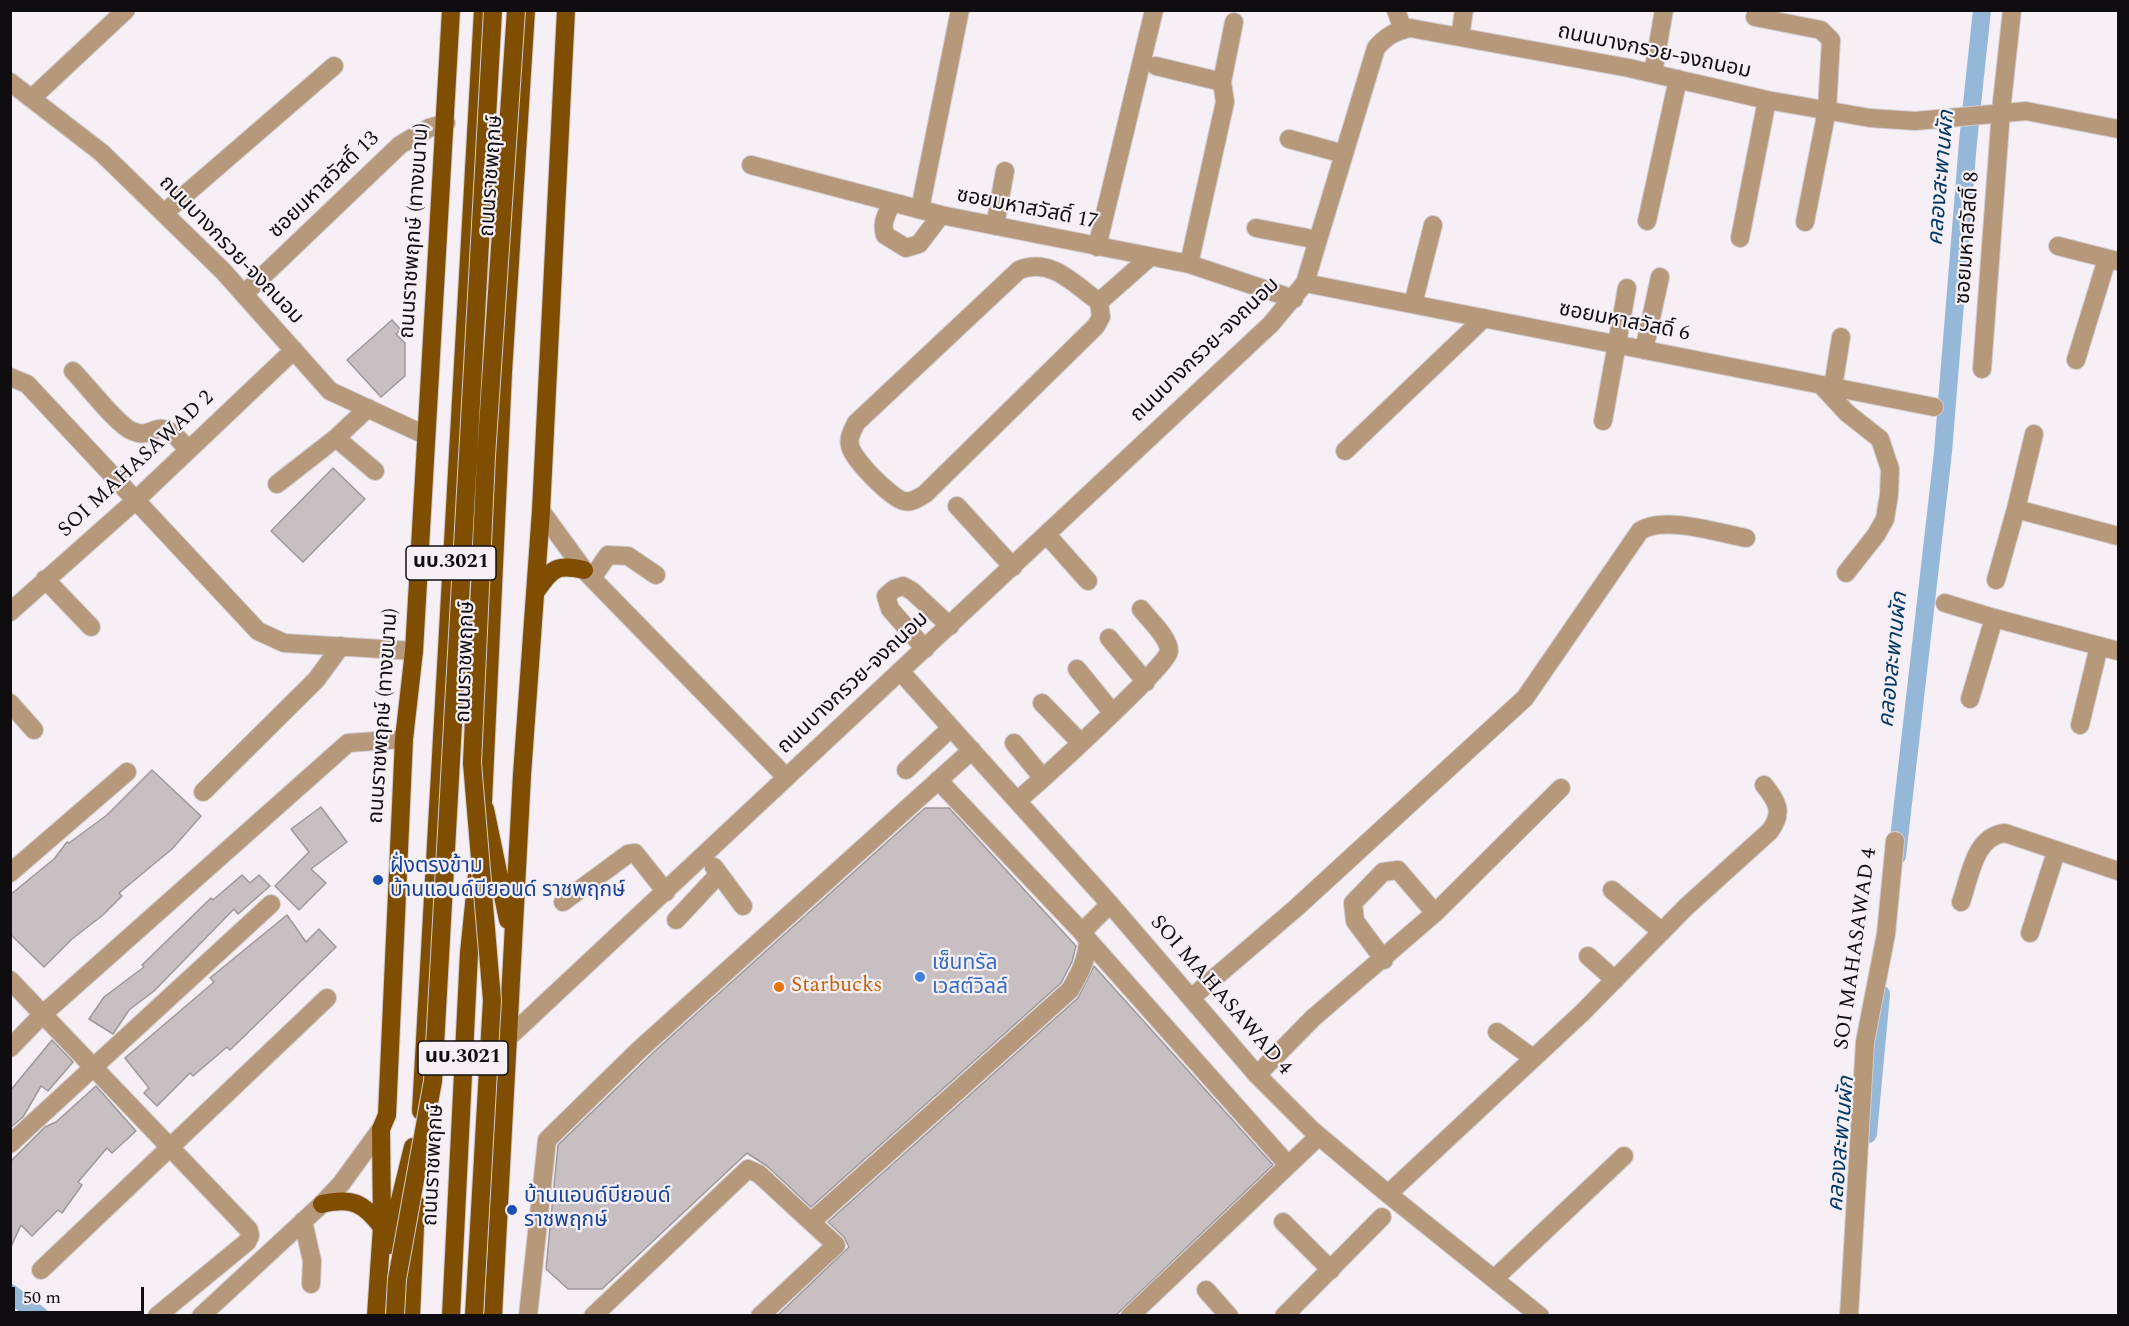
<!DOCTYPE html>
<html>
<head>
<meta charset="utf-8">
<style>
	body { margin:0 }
	#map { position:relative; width:2129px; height:1326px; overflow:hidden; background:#f6f0f6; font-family:Spectral,serif }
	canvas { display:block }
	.frame { position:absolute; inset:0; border:12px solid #0f0d0f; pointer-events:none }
	.scale { position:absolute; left:12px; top:1287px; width:132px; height:27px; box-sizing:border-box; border:3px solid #0f0d0f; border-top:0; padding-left:8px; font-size:18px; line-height:21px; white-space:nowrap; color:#0f0d0f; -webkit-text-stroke:4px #f6f0f6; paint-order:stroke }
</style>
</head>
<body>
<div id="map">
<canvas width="2129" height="1326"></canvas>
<div class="frame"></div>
<div class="scale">50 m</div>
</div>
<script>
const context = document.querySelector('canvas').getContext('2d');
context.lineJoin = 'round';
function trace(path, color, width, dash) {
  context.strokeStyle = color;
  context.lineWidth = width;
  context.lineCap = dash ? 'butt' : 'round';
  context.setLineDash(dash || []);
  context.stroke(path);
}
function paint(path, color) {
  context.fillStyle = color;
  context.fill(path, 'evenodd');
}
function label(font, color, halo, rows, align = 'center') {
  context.font = font + ' Spectral,"Noto Sans Thai",serif';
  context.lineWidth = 4.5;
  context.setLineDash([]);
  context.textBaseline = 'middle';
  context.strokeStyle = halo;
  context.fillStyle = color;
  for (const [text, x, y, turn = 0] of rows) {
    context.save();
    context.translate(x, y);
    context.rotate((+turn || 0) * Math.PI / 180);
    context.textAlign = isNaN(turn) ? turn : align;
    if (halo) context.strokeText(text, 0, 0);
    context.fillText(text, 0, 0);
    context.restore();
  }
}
trace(new Path2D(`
	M1897,856l46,-404 25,-310 14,-132
	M1868,1134l13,-140
	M10,1293l30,23`), '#95b7d8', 18);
const building = new Path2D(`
	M392,320l9,10 -5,4 9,9v33l-24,21 -34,-37z
	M333,468l32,31 -62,63 -32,-31z
	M152,770l49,46 -29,33 -53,44 3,3 -19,19 -31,24 -28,28 -34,-33v-39l44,-36 13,-17 2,1 38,-28z
	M321,807l26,35 -36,27 15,14 -27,27 -24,-24 34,-34 -18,-23z
	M925,808h24l127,138 -4,16 -11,21 -250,224 -44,-41 -20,-13 -145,136h-34l-22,-20 12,-124 98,-95z
	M242,875l8,8 9,-8 11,11 -32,28 -4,-5 -80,82 -25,19 -16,24 -24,-15 15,-22 40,-30 -2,-2 69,-67 2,2z
	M287,915l19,27 13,-13 17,18 -106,103 -3,-3 -34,29 -3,-3 -33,33 -13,-13 5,-5 -24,-30 89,-76 -4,-4z
	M1094,966l179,199 -158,151h-338l72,-69 -5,-10 -16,-15 250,-224z
	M52,1040l21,22 -25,29 -7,-5 -18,31 -13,11v-37z
	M96,1086l40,45 -24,22 -5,-5 -29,34 4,3 -20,28 -4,-3 -26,26 -11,-11 -11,24v-87l35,-35 11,-5z`);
paint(building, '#c7bfc2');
trace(building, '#9f979a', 1.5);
const minor = new Path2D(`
	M1396,10l7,20
	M1755,17l66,13 10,10 -4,70 -22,112
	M1460,37l4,-27
	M1156,66l66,16 3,20 -36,162
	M1653,73l11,-63
	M10,82l92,71 121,118 107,120 95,44
	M1222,82l12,-60
	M33,97l93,-87
	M1289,139l55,15
	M751,165l190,50 248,49 105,35
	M892,202c-5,12 -11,20 -7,33l21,13 13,-4 22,-29
	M920,209l40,-199
	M164,213l170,-147
	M1647,221l31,-142
	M995,226l10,-55
	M1256,228l62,12
	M1740,238l27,-138
	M2058,246l59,15
	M1097,247l57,-237
	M1305,283l629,124
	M244,294l156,-149 29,-17 17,-5
	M1099,302l2,15 -5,9 -171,168c-7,4 -13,9 -21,7 -13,-3 -53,-43 -54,-56 -2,-8 3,-15 6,-22l163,-153c32,-13 55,14 80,32l51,-45
	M1413,304l20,-79
	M1644,350l16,-73
	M2076,360l31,-101
	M1982,369l19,-258 11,-101
	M73,371c13,13 44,54 59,60 25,11 24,-22 56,19
	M10,377l17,7 231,247 26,12 130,8
	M1821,385l26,28 33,26 10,30 -1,26 -4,24 -9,16 -30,38
	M1833,387l8,-50
	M1603,421l24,-133
	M2034,434l-18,75 102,27
	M336,438l39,33
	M1345,451l139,-133
	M277,484l59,-46 32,-30
	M957,506l56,61
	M541,511l43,59 202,207
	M1047,535l41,46
	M592,578l16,-23 20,1 28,19
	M45,579l46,48
	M1996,580l20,-71
	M1945,603l49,15
	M10,612l126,-112 158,-150
	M1109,638l37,44
	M925,649l-35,-40 -4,-13 8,-7 9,-3 9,5 38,35
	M1077,669l35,43
	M900,671l210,233 147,171 56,56 75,63 152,122
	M1970,699l24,-81 124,33
	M10,703l24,27
	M1042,703l38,39
	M2080,725l19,-79
	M1014,743l29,35
	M906,770l45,-42
	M938,780l144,152
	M203,792l113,-112 25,-34
	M1017,801c20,-17 152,-136 152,-150 0,-14 -20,-31 -28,-42
	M714,867l29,39
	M10,873l117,-101
	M1612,890l50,42
	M563,902l65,-48 7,-1 31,39
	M1961,902c9,-25 13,-66 44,-69l113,38
	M676,920l43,-46
	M2030,933l26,-81
	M1088,940l200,225
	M1588,956l27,24
	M1384,960l-29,-39 -2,-18 30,-31 15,-2 37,43
	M10,980l239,250 1,6 -3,6 -90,74
	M1191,998l105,-90 229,-210 115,-167c23,-16 79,2 106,7
	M1497,1032l36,26
	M508,1038l763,-714 34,-41 71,-235c10,-12 20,-17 34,-20l219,40 138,32 103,18 45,3 111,-10 92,18
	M10,1048l32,-33 306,-272 56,-4
	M1257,1075l56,-57 122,-105 126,-125
	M10,1144l261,-240
	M1388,1194l194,-181 104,-106 84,-76c14,-19 7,-30 -6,-46
	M303,1221l9,40 -1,23
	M811,1222l259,-232c10,-17 17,-30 18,-50l-6,-8 28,-28
	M1283,1222l48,48
	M41,1270l286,-272
	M1494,1279l130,-123
	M1206,1290l23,26
	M201,1316l121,-112 19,-20 40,-55
	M528,1316l19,-176 92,-90 333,-300
	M593,1316l155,-147 11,5 77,71 -76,71
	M1130,1316l189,-180
	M1284,1316l98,-99
	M1849,1316l16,-274 21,-108 9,-93`);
const major = new Path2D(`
	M537,590c15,-22 20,-26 47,-20
	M485,809l23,111
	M482,823l21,-451 23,-362
	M421,1111l62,-1101
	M322,1204c30,-7 42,-1 60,23
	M389,1245l24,-98
	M376,1316l6,-89 -1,-98 6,-14 17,-376 10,-88 37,-641
	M411,1316l5,-112
	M451,1316l18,-363 8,-78
	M493,1316l29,-541 19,-264 25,-501`);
trace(minor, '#d1ccd1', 20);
trace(major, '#d1ccd1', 20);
trace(minor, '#b6997b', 18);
trace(major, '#804e00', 18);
const majorBridge = new Path2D(`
	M395,1316l2,-37 36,-198 60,-1071
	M474,1316l18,-316 -20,-237 14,-307 30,-446`);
trace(majorBridge, '#d1ccd1', 20, []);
trace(majorBridge, '#804e00', 18);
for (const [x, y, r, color] of [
	[378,880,6,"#1a4fb4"],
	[920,977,6,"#3f7fe0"],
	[779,987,6,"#e8710a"],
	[512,1210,6,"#1a4fb4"]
]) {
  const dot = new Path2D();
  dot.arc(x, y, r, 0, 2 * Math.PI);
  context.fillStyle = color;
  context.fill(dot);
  trace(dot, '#f6f0f6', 2);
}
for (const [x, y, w] of [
	[451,563,90],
	[463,1058,90]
]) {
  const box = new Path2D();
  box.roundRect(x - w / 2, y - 17, w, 34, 4.5);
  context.fillStyle = '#f6f0f6';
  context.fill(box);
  trace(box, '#0f0d0f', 1.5);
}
label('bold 20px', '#0f0d0f', null, [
	["นบ.3021",451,563],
	["นบ.3021",463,1058]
]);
label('21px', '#0f0d0f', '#f6f0f6', [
	["ถนนบางกรวย-จงถนอม",1654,53,12],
	["ถนนราชพฤกษ์",493,176,-86],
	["ซอยมหาสวัสดิ์ 13",325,186,-44],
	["ซอยมหาสวัสดิ์ 17",1027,210,11],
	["ถนนราชพฤกษ์ (ทางขนาน)",416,231,-86],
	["ซอยมหาสวัสดิ์ 8",1969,238,-86],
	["ถนนบางกรวย-จงถนอม",230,251,46],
	["ซอยมหาสวัสดิ์ 6",1624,323,11],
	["ถนนบางกรวย-จงถนอม",1206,351,-44],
	["SOI MAHASAWAD 2",137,465,-43],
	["ถนนราชพฤกษ์",467,662,-88],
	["ถนนบางกรวย-จงถนอม",854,684,-43],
	["ถนนราชพฤกษ์ (ทางขนาน)",385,716,-86],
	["SOI MAHASAWAD 4",1857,949,-82],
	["SOI MAHASAWAD 4",1220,996,49],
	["ถนนราชพฤกษ์",435,1165,-87]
]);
label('21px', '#164399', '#f6f0f6', [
	["ฝั่งตรงข้าม",390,868],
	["บ้านแอนด์บียอนด์ ราชพฤกษ์",390,892],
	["บ้านแอนด์บียอนด์",524,1198],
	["ราชพฤกษ์",524,1222]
], 'left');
label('21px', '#366cbe', '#f6f0f6', [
	["เซ็นทรัล",932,965],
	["เวสต์วิลล์",932,989]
], 'left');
label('21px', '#c56008', '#f6f0f6', [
	["Starbucks",791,987]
], 'left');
label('italic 22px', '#013964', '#f6f0f6', [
	["คลองสะพานผัก",1943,178,-85],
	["คลองสะพานผัก",1895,660,-84],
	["คลองสะพานผัก",1843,1144,-85]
]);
</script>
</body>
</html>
